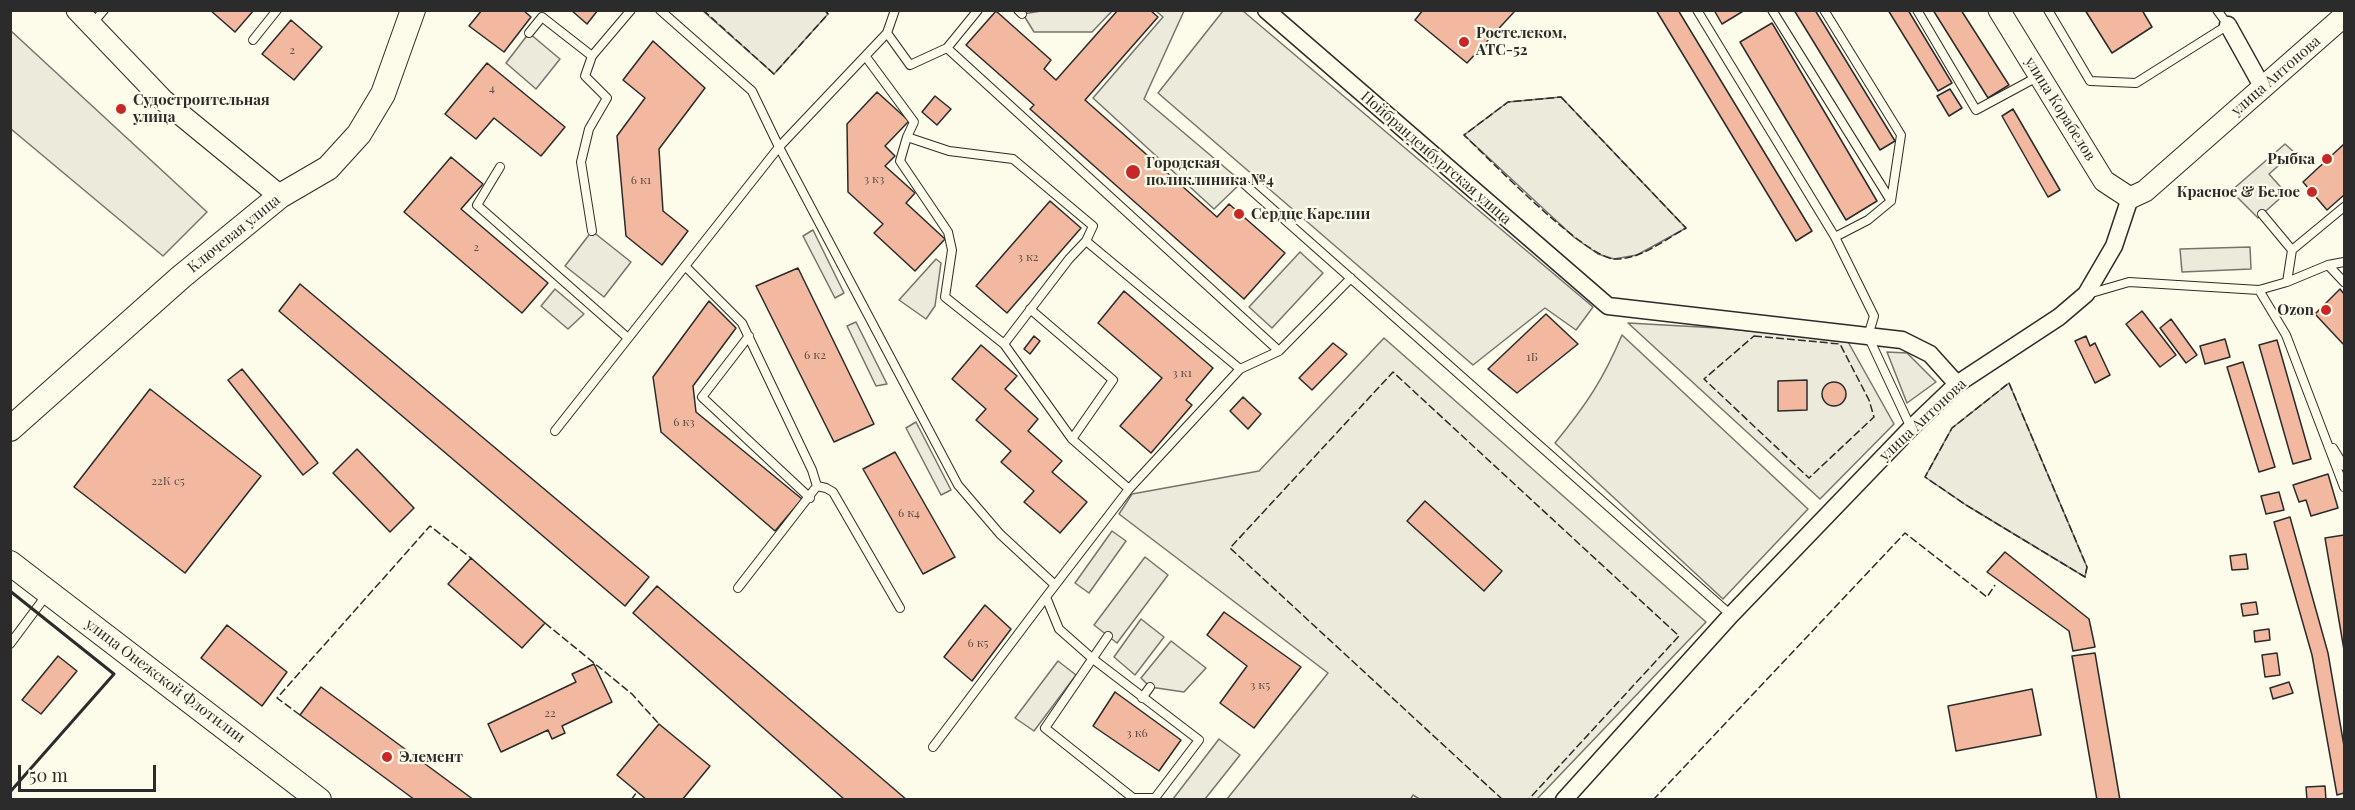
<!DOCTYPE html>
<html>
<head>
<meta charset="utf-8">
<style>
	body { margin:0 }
	#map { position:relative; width:2355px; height:810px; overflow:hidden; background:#fdfbea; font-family:"Playfair Display",serif }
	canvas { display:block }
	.frame { position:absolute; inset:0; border:12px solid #2b2b2b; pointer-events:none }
	.scale { position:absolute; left:18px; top:765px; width:138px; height:27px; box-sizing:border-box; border:3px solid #2b2b2b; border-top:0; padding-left:8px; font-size:18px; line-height:21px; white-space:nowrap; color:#2b2b2b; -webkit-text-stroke:4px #fdfbea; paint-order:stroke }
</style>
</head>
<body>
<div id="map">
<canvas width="2355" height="810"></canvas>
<div class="frame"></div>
<div class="scale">50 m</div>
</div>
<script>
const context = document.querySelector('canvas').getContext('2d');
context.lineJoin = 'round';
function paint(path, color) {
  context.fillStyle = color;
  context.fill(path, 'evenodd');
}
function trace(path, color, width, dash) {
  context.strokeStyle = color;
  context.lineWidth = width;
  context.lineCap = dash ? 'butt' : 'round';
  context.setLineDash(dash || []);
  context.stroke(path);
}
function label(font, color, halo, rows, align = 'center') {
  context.font = font + ' "Playfair Display",serif';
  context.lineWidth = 4.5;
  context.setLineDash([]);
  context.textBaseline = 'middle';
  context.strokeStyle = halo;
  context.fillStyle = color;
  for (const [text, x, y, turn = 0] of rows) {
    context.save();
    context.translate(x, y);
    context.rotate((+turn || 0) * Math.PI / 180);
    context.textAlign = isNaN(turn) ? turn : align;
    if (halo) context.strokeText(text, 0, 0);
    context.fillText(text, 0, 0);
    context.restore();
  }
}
const green = new Path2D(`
	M1223,11h20l350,296 -17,23 -31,-22 -72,57 -315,-272z
	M10,30l197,182 -44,44 -152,-127z
	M1628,323l90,5 129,12 47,84 -74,75z
	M1622,335l186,174 -85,90 -168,-156c31,-38 48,-63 67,-108z
	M1384,338l322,284 -169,177 -116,1 -8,-5 -3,5 -183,-1 101,-126 -209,-159 13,-20 127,-23z
	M1887,352l20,1 29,29 -29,21z
	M1141,619l23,18 -29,38 -21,-18z`);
paint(green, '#ecebdb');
trace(green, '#74746e', 1.5);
const parking = new Path2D(`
	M1047,10l65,1 -20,21h-58l-11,-18z
	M825,11l3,3 -54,60 -71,-63z
	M1156,11h28l-40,88 98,83 -28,27 -121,-111 70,-81z
	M529,33l31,26 -24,30 -30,-26z
	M1561,97l125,131 -49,27 -23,4 -16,-5 -23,-16 -111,-103 44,-33z
	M2285,144l9,8 -25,22 17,19 -28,25 -27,-27z
	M813,230l31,63 -9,5 -32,-62z
	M592,231l39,31 -27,35 -39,-31z
	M2250,247l1,22 -69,3 -2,-23z
	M1300,252l23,21 -51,55 -23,-21z
	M936,259l5,4 -6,43 -9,13 -27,-19z
	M555,289l29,25 -16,15 -27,-23z
	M856,322l31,62 -11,2 -29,-60z
	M2009,383l78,184 -2,10 -119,-72 -41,-28 27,-49z
	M916,422l35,68 -10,5 -35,-67z
	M1112,531l14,10 -37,52 -14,-10z
	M1145,557l23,18 -51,68 -23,-18z
	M1171,641l35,27 -22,24 -34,-5 -9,-9z
	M1058,661l18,14 -42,56 -19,-13z
	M1219,739l21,16 -35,44h-32z`);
paint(parking, '#eceadb');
trace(parking, '#74746e', 1.5);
const building = new Path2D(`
	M210,10h44l-19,22z
	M482,10h41l8,7 -27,35 -35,-26z
	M571,10h27l-11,14z
	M1118,10h32l8,7 -73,83 132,117 12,-13 56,49 -41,46 -214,-190 4,-4 -68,-60 30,-34 55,49 -7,9 12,11z
	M1423,10h89l2,2 -47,51 -52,-43z
	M1656,10h22l134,221 -16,10z
	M1714,10h31l-23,14z
	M1794,10h21l80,131 -15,9z
	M1888,10h20l44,73 -14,8z
	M1933,10h28l48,75 -21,13z
	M2085,10h57l10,17 -40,26z
	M291,20l31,27 -28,33 -32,-26z
	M1772,23l105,178 -31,19 -106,-178z
	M653,41l52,47 -46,61 4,62 25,20 -26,34 -36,-29 -9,-100 28,-38 -22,-18z
	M487,63l78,64 -24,29 -47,-38 -18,21 -31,-25z
	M1950,89l12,19 -13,8 -12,-20z
	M877,92l32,29 -24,25 10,10 -10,10 30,27 -9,10 39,36 -30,32 -41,-38 9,-9 -35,-32 -1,-68z
	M935,96l16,13 -14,16 -15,-13z
	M2013,109l47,81 -12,7 -46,-81z
	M2344,144v51l-17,15 -24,-28z
	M451,157l32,27 -22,25 87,74 -26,30 -118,-101z
	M1050,201l31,27 -74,85 -31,-27z
	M798,268l76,156 -40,18 -78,-156z
	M300,284l349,293 -24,29 -346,-295z
	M2340,289l4,5v51l-29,-31z
	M1124,291l89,77 -27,32 6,5 -41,48 -31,-27 42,-48 -64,-55z
	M709,301l27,27 -43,58 3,26 106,87 -27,32 -114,-99 -8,-55z
	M2142,311l34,44 -16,12 -34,-43z
	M1546,314l32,30 -61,49 -29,-24z
	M2171,319l26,36 -11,8 -26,-35z
	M1034,336l6,5 -10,13 -6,-5z
	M2086,336l4,10 5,-3 15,32 -15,8 -20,-42z
	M2225,339l5,18 -25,7 -5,-18z
	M2277,340l34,119 -18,5 -34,-119z
	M1333,343l14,11 -35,36 -13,-12z
	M981,345l36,31 -12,13 33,30 -10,12 34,30 -10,11 35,30 -27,31 -36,-31 10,-11 -33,-29 10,-11 -35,-31 10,-11 -34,-30z
	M2243,362l32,105 -16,5 -32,-105z
	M242,369l76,94 -15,12 -75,-95z
	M1807,380v30l-29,1v-30z
	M1822 394a12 12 0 1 1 24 0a12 12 0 1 1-24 0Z
	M150,389l111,87 -76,97 -111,-86z
	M1243,397l18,17 -13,15 -18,-18z
	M357,449l57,59 -24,24 -57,-59z
	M895,452l60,105 -32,17 -60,-105z
	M2328,474l10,34 -27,8 -5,-16 -7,2 -6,-17z
	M2279,492l5,18 -18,4 -5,-18z
	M1425,501l77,70 -18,20 -77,-70z
	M2290,517l38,136 16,93v47l-7,2 -25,-140 -38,-133z
	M2344,535v115l-19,-112z
	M2005,552l84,67 6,28 -22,4 -4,-20 -82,-59z
	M2246,554l2,15 -16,1 -2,-14z
	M471,558l74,65 -23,25 -74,-64z
	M657,586l250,214h-62l-212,-187z
	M2256,602l2,12 -15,2 -2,-12z
	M985,605l26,24 -39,52 -28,-24z
	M1224,612l77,55 -47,61 -34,-25 27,-37 -40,-31z
	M227,625l60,47 -25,34 -61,-48z
	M2269,629l1,11 -15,2 -1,-11z
	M2095,653l25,147h-23l-25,-144z
	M2277,653l3,22 -15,2 -3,-22z
	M58,656l19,15 -36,43 -19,-14z
	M594,664l18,38 -50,24 3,7 -13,6 -4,-9 -47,22 -13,-28 88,-42 -4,-8z
	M2289,682l4,11 -20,6 -3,-11z
	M321,687l153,113h-59l-115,-85z
	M2032,689l9,46 -85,16 -8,-45z
	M1115,692l66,48 -22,31 -66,-45z
	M659,724l51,42 -28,34h-35l-30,-25z
	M2325,786l1,14h-19l-1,-13z`);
paint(building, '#f2b8a0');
trace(building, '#2b2b2b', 1.5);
const service = new Path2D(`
	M660,10l92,81 27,56 179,338 42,49 55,51
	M1018,10l4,4
	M1697,10l138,227 39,79 -6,20 43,92
	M1772,10l119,191
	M1824,10l77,125 -10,66 -23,19 -33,17
	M1917,10l59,100 63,-34
	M2048,10l42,71 46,2 92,-58 -11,-15
	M92,24l12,-14
	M529,33l13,-16 50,39 -7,20 22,22 -18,31 -8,33 11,69
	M887,33l23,32 37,-17 332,303
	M253,40l24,-30
	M947,48l31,-38
	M592,56l39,-46
	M866,57l48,65 -7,15 42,14 64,8 80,67 -7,15
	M907,137l-7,24 48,71 4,18 -7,47 59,47 68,95 57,50
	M500,167l-23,38 151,133
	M1242,182l489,433
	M2262,214l30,36
	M2328,265l16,17
	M685,266l57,57 70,147 5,16 9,2 7,4 67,116
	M2287,282l5,-32 52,-43
	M2259,290l27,45 58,152
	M2088,294l41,-12 130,8 28,-8 41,-17 16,-3
	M1030,309l83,71 -41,59
	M749,336l-47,61 108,101
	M1004,344l65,-85 17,-18 154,128
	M555,431l224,-284 108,-114 8,-23
	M2333,448l11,18
	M738,588l79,-102
	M1108,636l-63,92 88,70h22l44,-58 -106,-81 -34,-30 -13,-32 83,-108 111,-120 39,-18 72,-73
	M10,644l38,-51
	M1142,698l8,-11
	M933,747l113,-150`);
const minor = new Path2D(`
	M1266,10l342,296 294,34 28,14 27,30
	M2228,25l35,63
	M1564,800l167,-185 180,-187 46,-44 102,-67 27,-23 28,-48 16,-48`);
const tertiary = new Path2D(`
	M77,10l86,90 117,96
	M1999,10l105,171 26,17 15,-7 199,-175`);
const secondary = new Path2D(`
	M10,429l171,-152 99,-81 48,-28 31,-34 24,-40 30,-84
	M10,563l309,237`);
trace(service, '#2b2b2b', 10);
trace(minor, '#2b2b2b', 19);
trace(tertiary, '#2b2b2b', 23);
trace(secondary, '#2b2b2b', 26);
trace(service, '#fdfbea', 8);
trace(minor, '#fdfbea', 16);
trace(tertiary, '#fdfbea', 21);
trace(secondary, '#fdfbea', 24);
trace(new Path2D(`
	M703,10l71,64 54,-60 -3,-4
	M1561,97l125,131c-20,11 -46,32 -71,31 -29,0 -126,-100 -151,-124l44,-33z
	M1754,336l86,8 29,56 5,17 -65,61 -105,-99z
	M2009,383l78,184 -2,10 -119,-72 -41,-28 27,-49z
	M545,623l87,71 27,30
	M300,715l-23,-17 153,-172 41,32
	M631,800l6,-8
	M1503,800l-273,-252 163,-176 286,264 -151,164
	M1653,800l252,-267 82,64 8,-12`), '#2b2b2b', 1.5, [8, 3]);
trace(new Path2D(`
	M10,591l104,83 -104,118`), '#2b2b2b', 3);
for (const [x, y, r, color] of [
	[1464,42,6,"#c62828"],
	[121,109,6,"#c62828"],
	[2327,159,6,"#c62828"],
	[1133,172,8,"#c62828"],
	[2312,192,6,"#c62828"],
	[1239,214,6,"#c62828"],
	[2326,310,6,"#c62828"],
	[387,757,6,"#c62828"]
]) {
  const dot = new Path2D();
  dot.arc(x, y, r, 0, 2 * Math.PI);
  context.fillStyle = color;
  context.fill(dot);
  trace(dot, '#fdfbea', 2);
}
label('12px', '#5d4e48', null, [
	["2",292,50],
	["4",492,88],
	["3 к3",874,179],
	["6 к1",641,180],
	["2",476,247],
	["3 к2",1028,257],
	["6 к2",815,355],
	["1Б",1532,357],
	["3 к1",1182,373],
	["6 к3",684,422],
	["22К с5",168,481],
	["6 к4",909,513],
	["6 к5",978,643],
	["3 к5",1260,685],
	["22",550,713],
	["3 к6",1137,733]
]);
label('bold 15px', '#2b2b2b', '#fdfbea', [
	["Ростелеком,",1476,33],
	["АТС-52",1476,50],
	["Судостроительная",133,100],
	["улица",133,117],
	["Рыбка",2315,159,"right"],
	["Городская",1146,163],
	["поликлиника №4",1146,180],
	["Красное & Белое",2300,192,"right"],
	["Сердце Карелии",1251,214],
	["Ozon",2314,310,"right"],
	["Элемент",399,757]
], 'left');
label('15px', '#2b2b2b', '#fdfbea', [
	["улица Антонова",2276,76,-41],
	["улица Корабелов",2060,109,58],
	["Нойбранденбургская улица",1436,158,41],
	["Ключевая улица",234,234,-39],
	["улица Антонова",1923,420,-43],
	["улица Онежской Флотилии",165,681,37]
]);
</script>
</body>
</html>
